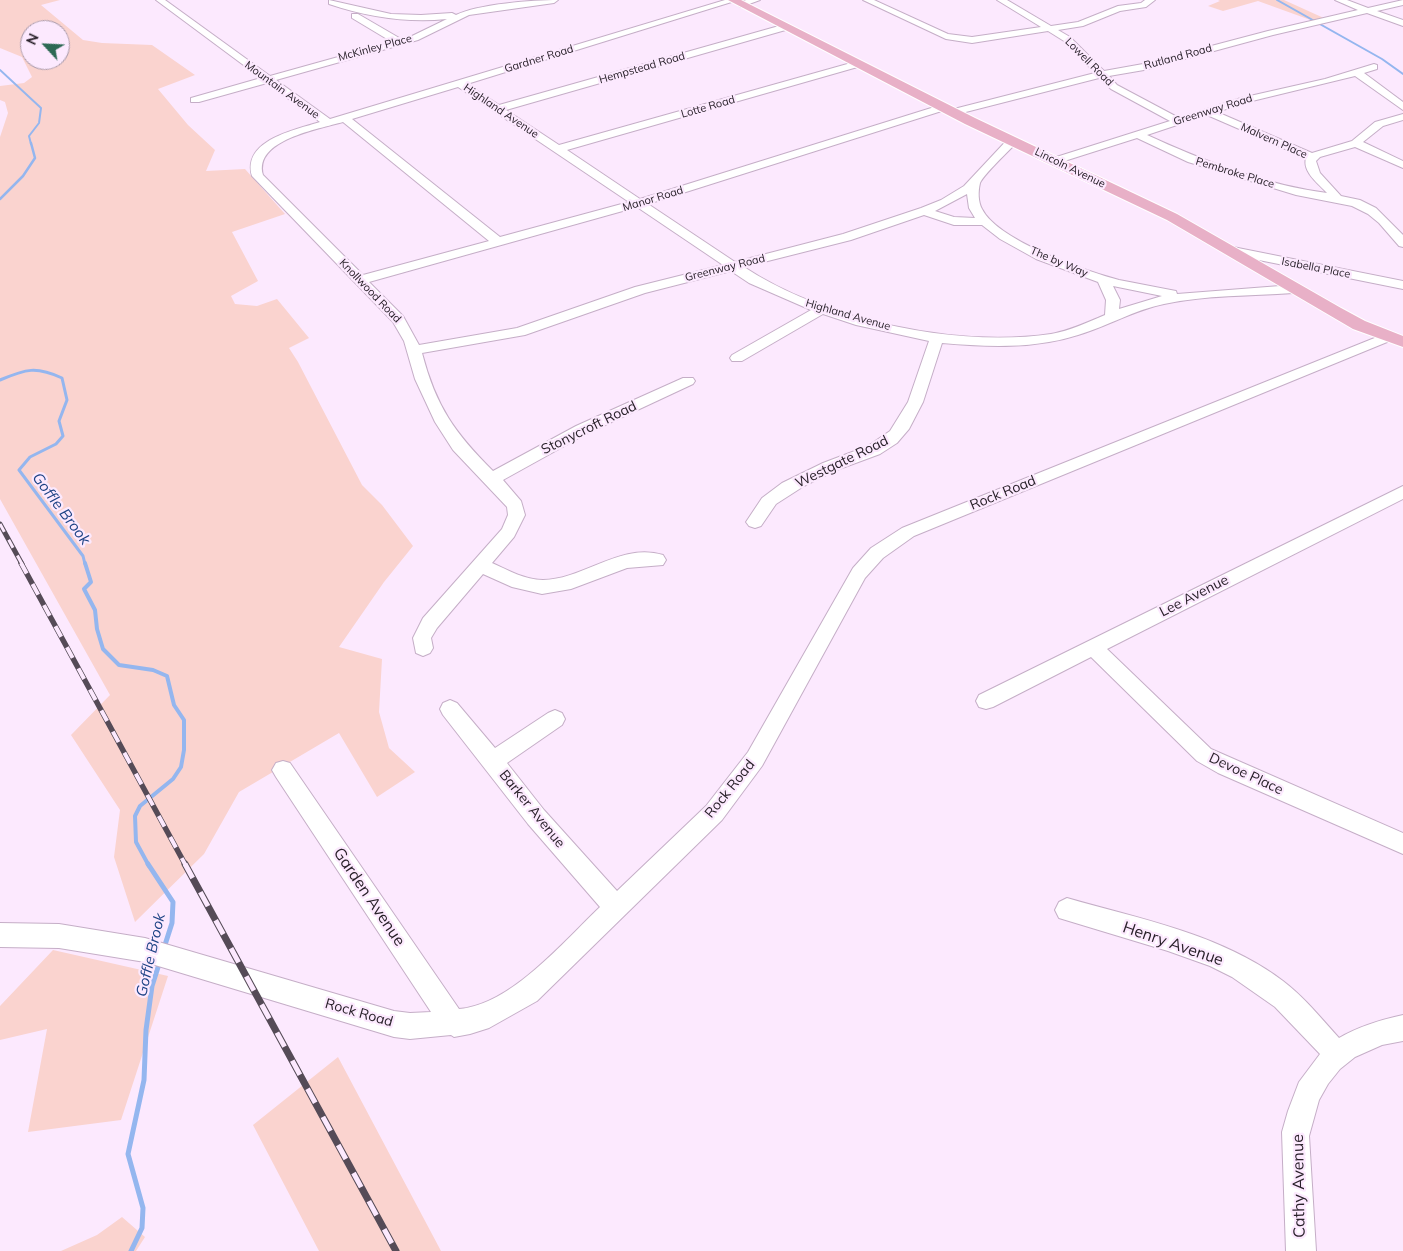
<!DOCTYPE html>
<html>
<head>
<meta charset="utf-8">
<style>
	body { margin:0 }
	#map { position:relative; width:1403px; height:1251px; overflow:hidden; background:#fce9fe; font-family:Mulish,sans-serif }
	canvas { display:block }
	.north { position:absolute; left:20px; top:20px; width:50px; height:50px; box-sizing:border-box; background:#fce9fe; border:1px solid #a899a9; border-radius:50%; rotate:295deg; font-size:14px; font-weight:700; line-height:20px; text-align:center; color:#29212a }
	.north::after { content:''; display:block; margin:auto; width:18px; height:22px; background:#2d6954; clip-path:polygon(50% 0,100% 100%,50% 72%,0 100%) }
</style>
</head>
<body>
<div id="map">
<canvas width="1403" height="1251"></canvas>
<div class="north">N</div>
</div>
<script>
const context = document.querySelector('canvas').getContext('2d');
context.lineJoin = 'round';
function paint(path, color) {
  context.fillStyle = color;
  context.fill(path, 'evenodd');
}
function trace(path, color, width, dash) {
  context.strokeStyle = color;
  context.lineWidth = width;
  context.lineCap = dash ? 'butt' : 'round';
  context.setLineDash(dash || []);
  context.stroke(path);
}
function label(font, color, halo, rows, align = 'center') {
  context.font = font + ' Mulish,sans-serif';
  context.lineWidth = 4.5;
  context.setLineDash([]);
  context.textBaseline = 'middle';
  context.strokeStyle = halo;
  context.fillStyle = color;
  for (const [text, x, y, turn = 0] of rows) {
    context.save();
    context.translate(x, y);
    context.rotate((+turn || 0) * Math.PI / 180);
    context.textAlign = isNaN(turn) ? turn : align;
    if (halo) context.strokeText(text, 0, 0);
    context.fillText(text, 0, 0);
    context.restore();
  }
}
paint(new Path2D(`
	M0,0h60l-19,5 42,35 19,3 50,2 43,30 -37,14 30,36 27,25 -9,21 39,-2 40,45 -53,18 26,49 -27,15 4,8 22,2 20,-7 32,39 -20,10 9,14 64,123 20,20 31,41 -29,36 -45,65 43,12 -3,53 10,36 26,24 -38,25 -38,-64 -100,59 -35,62 -69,68 -21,-65 6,-47 -49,-75 39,-40 -110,-196v-362l8,-24 -3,-11 -5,-2v-14l24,-3 8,-6 -10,-20 -22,-9zM30,30h30v30h-30z
	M1218,0h66l42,19 -10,3 -58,-21 -35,10 -15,-5 12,-5z
	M53,950l115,26 -47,144 -93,12 19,-103 -47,11v-34z
	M338,1057l103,194h-122l-66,-126z
	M122,1217l23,20 -9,14h-75l36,-16z`), '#fad3cf');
trace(new Path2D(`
	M1277,0l105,59 21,15
	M0,70l41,38 -2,15 -10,13 2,8`), '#94b6ef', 2);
trace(new Path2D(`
	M0,199l23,-23 12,-18 -4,-15`), '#94b6ef', 2.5);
trace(new Path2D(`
	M0,380c26,-11 36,-14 62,-2l5,22 -8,21 4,15 -7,8 -26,13 -11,13 64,86 2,8`), '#94b6ef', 3);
trace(new Path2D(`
	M85,563l6,19 -7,7 11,21 2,19 6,20 16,16 34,5 14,6 7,29 10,15v30l-3,17 -8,12 -33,27 -5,10 1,26 13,24`), '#94b6ef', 4);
trace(new Path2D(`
	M148,864l25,38 -1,21 -8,25
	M131,1251l11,-23 1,-20 -15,-54 16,-74 2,-50 6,-44 8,-25`), '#94b6ef', 5);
const minor = new Path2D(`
	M156,0h9l105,76 122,-34 -40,-24v-4h6l43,25 11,-3 35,-17c-41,4 -79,-2 -118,-15v-4l62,14 30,1 31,-2 4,2c22,-11 77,-15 102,-15l-4,3 -85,12 -51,25 -142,40 54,39 395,-119h13l-271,84 32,21 287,-81 4,3 -1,2 -283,81 53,35 299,-84 3,1v4l-294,84 73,49 304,-95 5,3 -1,2 -300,95 87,58 108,-28 78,-26 20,-8 23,-14 44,-47 4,-1 5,3 -1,2c-8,9 -32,31 -36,40 -2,8 -2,19 2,26 16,32 104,62 137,71 19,4 38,7 57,11l1,3 116,-9 7,4 -7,4c-43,3 -87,2 -129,11 -30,6 -56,22 -86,31 -43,14 -90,12 -136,8l-19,59 -14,27 -12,14 -17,11 -46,17 -30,15 -28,18 -15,22 -6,2 -6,-2 -3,-4 16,-24 20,-15 41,-20 45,-17 22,-15 18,-29 21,-61 -73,-16 -33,-11 -81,47h-10l-2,-3 2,-3 79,-45 -62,-27 -18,-12 -86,22 -120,42 -103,18c14,54 33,80 71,118l83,-45 107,-48h10l2,3 -2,3 -107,50 -83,46 18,21 4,14 -11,22 -22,26c16,7 33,17 51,17 42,-1 78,-38 120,-25l3,5 -3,5 -36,3 -56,21 -29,5 -30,-7 -29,-13 -46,54 -6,10 2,10 -3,5 -7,3 -7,-3 -3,-15 10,-20 79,-89 6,-14 -1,-8 -54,-57 -18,-28 -20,-43 -11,-38 -11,-19 -141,-146c-10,-36 43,-46 68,-54l-53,-39 -68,19h-8v-4l70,-20zM458,87l171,115 -129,35 -148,-118zM343,122l146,119 -126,34 -100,-100c-10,-35 56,-46 80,-53zM967,194l2,14 6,10 -21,-1 -19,-6zM637,207l86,58 -88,22 -118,41 -98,17 -16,-29 -34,-34zM924,215l30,10h28l18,14 36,20 62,23 8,18 -1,15c-17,7 -35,16 -54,19 -94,14 -227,-14 -307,-67l107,-27zM1113,286l49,10 -43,13 1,-9z
	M746,0h14l-19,7 -4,-3z
	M863,0h11l74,34 24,3 69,-10 -44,-27h10l44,26 27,-4 40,-16 23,-3 4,-3h10l-9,7 -26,4 -37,15 -25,4 12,7 34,34 39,-7 125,-33 90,-21 -23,-10h12l21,8 35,-8v5l-26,6 26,9v6l-36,-13 -94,22 -129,35 -35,6 8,9 62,33 62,-20 84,-19 49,-15 3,1v4l-13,4 39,29v8l-48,-34 -107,26 -31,10 95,41 40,-12 23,-19 28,-8v6l-20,6 -20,16 40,19v7l-48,-21 -35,10 -4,4 4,12 21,23 19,4 16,8 27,27v12l-4,-1 -20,-23 -11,-9 -16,-8 -56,-11 -108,-33 -51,-24 -79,25h-8l-2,-2 2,-2 120,-38 -59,-32 -12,-11 -145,37 -4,-1 -1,-2 1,-2 145,-37 -31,-32 -16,-10 -76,12 -26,-4zM1207,115l99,43c-4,14 13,26 21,35 -62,-8 -123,-32 -180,-58z
	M1228,246l175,35v8l-179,-36 -2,-3z
	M1387,333l5,1 2,3 -2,3 -478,196 -31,22 -18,20 -103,188 -40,54 -185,181 -48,27 -19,6 -16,3 -3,-2 -41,4 -16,-2 -249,-75 -86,-14 -59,-1v-24l59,1 86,14 249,73 16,2 21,-1 -155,-235 -4,-7 4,-7 7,-2 7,2 169,246c52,-4 105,-68 141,-102l-72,-83 -85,-109 -3,-6 3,-6 7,-3 7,3 38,45 53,-35 7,-3 7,3 3,6 -3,6 -55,38 37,47 73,81 89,-85 42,-54 105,-184 18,-20 31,-20z
	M1403,486v13l-296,150 104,100 192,84v21l-185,-81 -21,-12 -106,-104 -98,50 -7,2 -7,-2 -3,-6 3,-6z
	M1067,898c73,21 154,36 216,83 21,16 38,37 56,57 21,-12 41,-18 64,-23v26l-21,4 -27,12 -15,12 -12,15 -9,16 -10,36 7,115h-30l-4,-119 6,-21 11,-29 21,-28 -45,-47 -43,-30 -22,-11 -42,-15 -109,-33 -4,-8 4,-8z`);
const major = new Path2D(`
	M728,0h13l234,118 202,96 164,94 24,13 38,15v11l-50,-18 -186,-109 -202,-96z`);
trace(minor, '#c5aec7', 2);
trace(major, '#fff', 2);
paint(minor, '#fff');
paint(major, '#e8b0c7');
const railFar2 = new Path2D(`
	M0,524l22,40`);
const railFar1 = new Path2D(`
	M21,563l165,303`);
const rail = new Path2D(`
	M185,864l211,387`);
trace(railFar2, '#554b57', 5);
trace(railFar1, '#554b57', 5.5);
trace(rail, '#554b57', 7);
trace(railFar2, '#fce9fe', 3, [9]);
trace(railFar1, '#fce9fe', 4, [12]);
trace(rail, '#fce9fe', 5, [16]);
label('11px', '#29212a', '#fce9fe', [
	["McKinley Place",375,48,-15],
	["Rutland Road",1178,57,-15],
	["Gardner Road",539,59,-17],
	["Lowell Road",1089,62,45],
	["Hempstead Road",642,68,-16],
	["Mountain Avenue",282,90,36],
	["Lotte Road",708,107,-16],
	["Greenway Road",1213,110,-17],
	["Highland Avenue",501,111,34],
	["Malvern Place",1274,141,24],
	["Lincoln Avenue",1070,168,26],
	["Pembroke Place",1235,173,17],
	["Manor Road",653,199,-17],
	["The by Way",1059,262,23],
	["Greenway Road",725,268,-14],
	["Isabella Place",1316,268,11],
	["Knollwood Road",370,291,46],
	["Highland Avenue",848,315,16]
]);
label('14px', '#29212a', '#fce9fe', [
	["Stonycroft Road",589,428,-26],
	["Westgate Road",842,462,-26],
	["Rock Road",1003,493,-22],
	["Lee Avenue",1194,596,-27],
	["Devoe Place",1246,774,25],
	["Rock Road",730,789,-51],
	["Barker Avenue",532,809,51],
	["Rock Road",359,1013,16]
]);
label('italic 15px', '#1c4284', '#fce9fe', [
	["Goffle Brook",61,509,53],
	["Goffle Brook",151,955,-77]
]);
label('16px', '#29212a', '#fce9fe', [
	["Garden Avenue",369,897,56],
	["Henry Avenue",1173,944,19],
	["Cathy Avenue",1299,1186,-91]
]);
</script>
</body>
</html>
